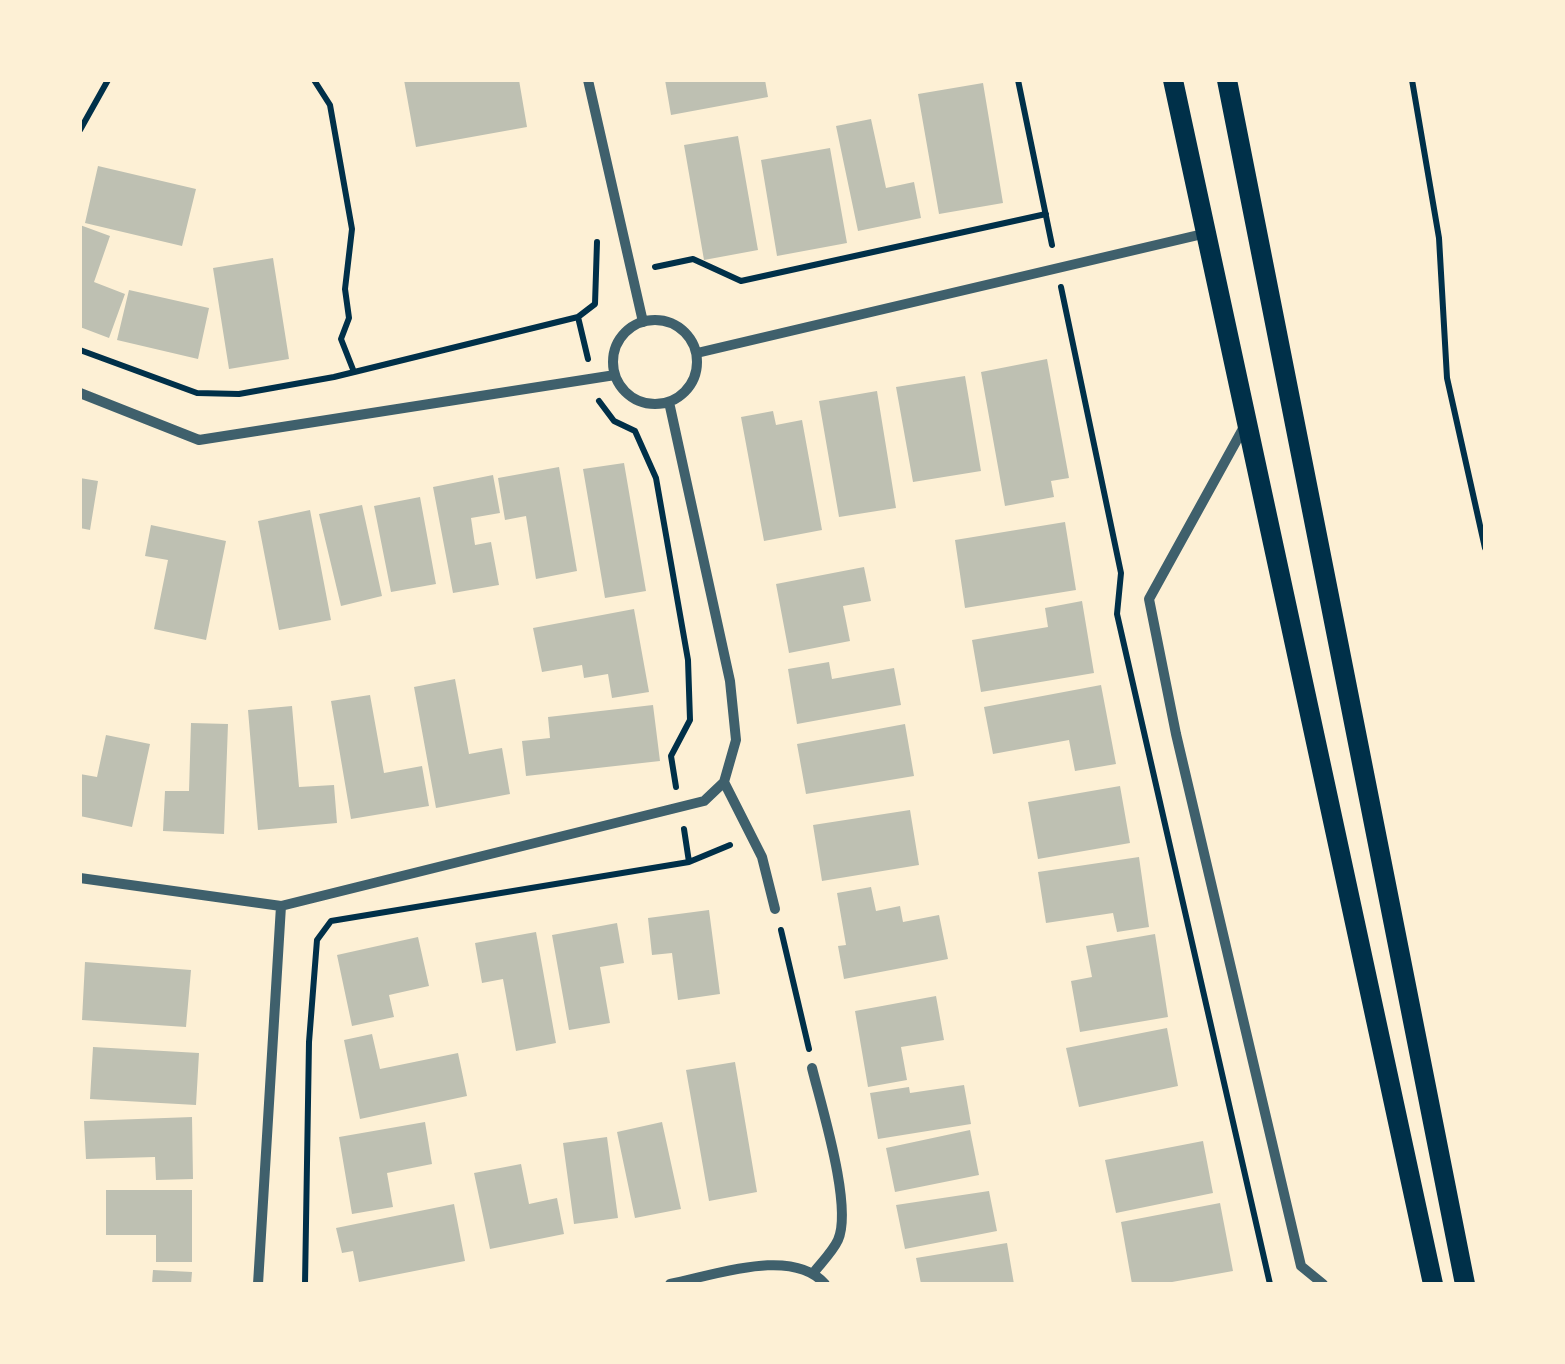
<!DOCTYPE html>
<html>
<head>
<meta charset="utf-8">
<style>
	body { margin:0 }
	#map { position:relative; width:1565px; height:1364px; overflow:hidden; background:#fdf0d5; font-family:Lato,sans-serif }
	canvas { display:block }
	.frame { position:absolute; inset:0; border:82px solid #fdf0d5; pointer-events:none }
</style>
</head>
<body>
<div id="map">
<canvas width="1565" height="1364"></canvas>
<div class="frame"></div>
</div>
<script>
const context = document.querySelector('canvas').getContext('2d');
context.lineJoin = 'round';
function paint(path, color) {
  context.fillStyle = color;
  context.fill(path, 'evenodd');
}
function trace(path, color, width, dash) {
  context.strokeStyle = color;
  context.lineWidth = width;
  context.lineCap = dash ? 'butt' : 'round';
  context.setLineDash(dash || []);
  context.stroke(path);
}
paint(new Path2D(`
	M404,80h115l8,47 -111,20z
	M665,80h100l3,17 -97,18z
	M983,83l20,120 -64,11 -21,-120z
	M871,119l15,69 28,-6 7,36 -63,13 -22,-105z
	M738,136l20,114 -54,10 -20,-115z
	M830,148l17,95 -70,13 -16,-96z
	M98,166l98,23 -14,57 -97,-23z
	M80,225l30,11 -16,46 31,12 -16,44 -29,-11z
	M273,258l16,101 -60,10 -16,-101z
	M129,290l80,18 -11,51 -81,-19z
	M1047,359l22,119 -18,3 3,16 -49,9 -24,-134z
	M965,376l16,95 -68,11 -17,-95z
	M877,391l19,117 -57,9 -20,-116z
	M773,411l3,14 26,-5 20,110 -58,11 -23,-124z
	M624,463l22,128 -41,7 -22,-129z
	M559,467l18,104 -41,8 -10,-63 -21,4 -7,-42z
	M493,475l7,38 -29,5 4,27 16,-3 8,43 -46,8 -20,-106z
	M80,478l18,3 -8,49 -10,-2z
	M420,497l16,87 -45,8 -17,-86z
	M362,505l20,91 -41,10 -22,-92z
	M310,510l21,110 -52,10 -21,-109z
	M1065,522l11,68 -111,18 -10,-68z
	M151,525l75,16 -20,99 -52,-11 14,-69 -23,-4z
	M864,567l7,34 -28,5 7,35 -61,12 -13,-69z
	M1082,601l12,72 -113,19 -9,-52 76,-13 -3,-19z
	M634,609l15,83 -37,6 -4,-24 -24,4 -2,-13 -40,7 -9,-44z
	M829,662l3,17 62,-11 7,37 -104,19 -9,-55z
	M455,679l14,75 33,-6 8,46 -74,14 -22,-121z
	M1101,685l15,79 -41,7 -6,-31 -76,14 -9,-47z
	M370,695l14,78 38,-7 7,40 -78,13 -20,-118z
	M653,705l7,56 -134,15 -4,-35 28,-3 -2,-21z
	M292,706l7,81 35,-2 3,38 -79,7 -10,-120z
	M191,723l37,1 -4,110 -61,-3 2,-40h24z
	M905,724l9,52 -108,18 -9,-50z
	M106,735l44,9 -18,83 -52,-11v-42l17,3z
	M1120,786l10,57 -92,16 -10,-57z
	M910,810l9,55 -97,16 -9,-56z
	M1139,857l10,70 -32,5 -4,-19 -67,10 -8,-51z
	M871,887l5,24 24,-5 3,16 36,-7 9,44 -104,20 -6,-33 8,-1 -9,-52z
	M709,910l11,84 -42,6 -6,-47 -20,2 -4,-37z
	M617,923l7,40 -24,4 10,56 -41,7 -17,-95z
	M536,932l20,111 -40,8 -13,-72 -21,4 -7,-40z
	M1155,934l13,83 -88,15 -9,-51 21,-4 -6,-31z
	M418,937l11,49 -40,9 5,22 -42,9 -15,-71z
	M85,962l106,8 -5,57 -104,-7z
	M936,996l8,44 -43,7 6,33 -39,7 -13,-76z
	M1167,1028l11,58 -99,21 -13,-59z
	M372,1034l8,35 78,-16 9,43 -107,23 -16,-79z
	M93,1047l106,6 -3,52 -106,-6z
	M735,1062l22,130 -48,9 -23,-131z
	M964,1085l7,39 -93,15 -8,-46 39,-6 1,6z
	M192,1117l1,62 -37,1 -1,-23 -69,2 -2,-38z
	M425,1122l7,42 -45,9 6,34 -41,7 -13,-77z
	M662,1122l19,87 -46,9 -18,-86z
	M970,1130l9,45 -84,17 -9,-44z
	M607,1137l11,81 -44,6 -11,-81z
	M1203,1141l10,52 -97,20 -11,-53z
	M521,1164l8,40 28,-6 7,36 -74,15 -16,-76z
	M106,1190h86v72h-36v-27h-50z
	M989,1191l8,40 -92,18 -9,-44z
	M1220,1203l13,68 -72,13h-29l-11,-62z
	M454,1204l11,57 -106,21 -6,-31 -11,2 -6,-25z
	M1007,1243l7,41h-93l-5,-26z
	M153,1270l39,2 -1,12h-39z`), '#bec0b2');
trace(new Path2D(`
	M314,80l16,25 22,124 -7,60 4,29 -8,21 13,33
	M1018,80l34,165
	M1412,80l27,158 8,140 38,170
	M80,130l28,-50
	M655,267l38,-8 48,22 305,-67
	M1061,287l60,286 -4,41 153,670
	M80,350l117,43 42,1 95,-17 244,-60
	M588,359l-10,-42 17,-13 2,-62
	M599,401l15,20 21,10 21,47 32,182 2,60 -19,36 5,31
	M689,862l41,-17
	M781,930l28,119
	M305,1284l4,-242 8,-102 14,-19 358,-59 -5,-33`), '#003049', 6);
trace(new Path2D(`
	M588,80l55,242
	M613 362a42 42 0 1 1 84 0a42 42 0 1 1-84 0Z
	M697,353l510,-120
	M80,393l119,47 416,-65
	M1244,427l-95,172 27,135 125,532 22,18
	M724,782l38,75 13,52
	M80,878l201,28 423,-105 20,-19 12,-42 -6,-59 -61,-279
	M812,1068c9,37 41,139 26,172 -5,11 -16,22 -24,32
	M258,1284l23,-378
	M670,1284c43,-8 122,-38 155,0`), '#3f606c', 10);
trace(new Path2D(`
	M1173,80l260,1204
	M1227,80l238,1204`), '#003049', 20);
</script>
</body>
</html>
